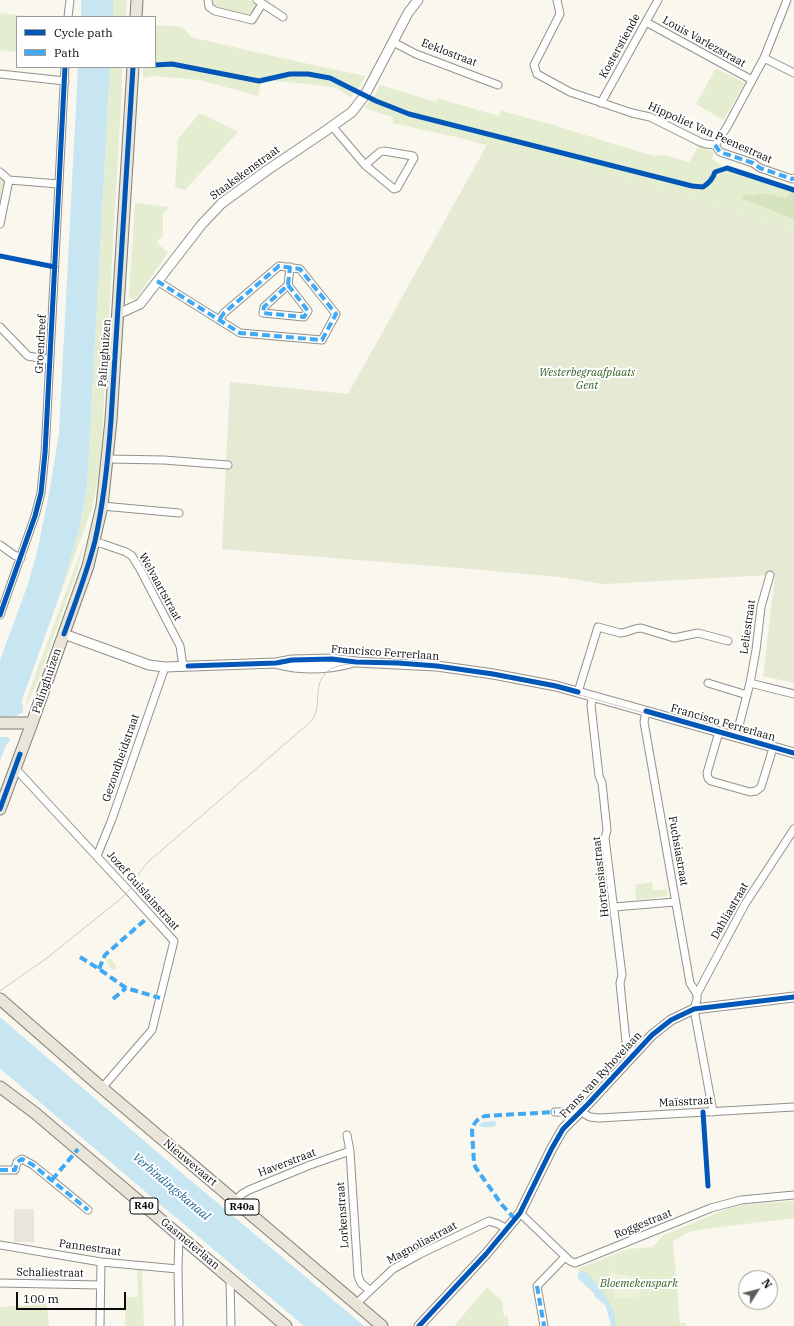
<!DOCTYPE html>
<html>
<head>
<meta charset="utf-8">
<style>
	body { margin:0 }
	#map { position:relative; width:794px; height:1326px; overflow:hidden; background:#faf7ee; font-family:"IBM Plex Serif",serif }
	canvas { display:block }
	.legend { position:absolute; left:16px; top:16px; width:140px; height:52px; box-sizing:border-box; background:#fff; border:1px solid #9d9d9d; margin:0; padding:5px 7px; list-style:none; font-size:12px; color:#0b0b0b }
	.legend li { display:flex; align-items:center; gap:8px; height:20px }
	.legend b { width:20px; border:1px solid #9d9d9d }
	.north { position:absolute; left:738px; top:1270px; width:40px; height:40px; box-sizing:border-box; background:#fff; border:1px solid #9d9d9d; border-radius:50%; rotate:54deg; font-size:11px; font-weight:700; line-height:16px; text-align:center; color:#0b0b0b }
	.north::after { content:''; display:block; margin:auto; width:14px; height:18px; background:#5f5e5a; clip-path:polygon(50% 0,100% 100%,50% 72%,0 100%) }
	.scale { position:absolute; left:16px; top:1292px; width:110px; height:18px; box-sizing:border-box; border:2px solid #0b0b0b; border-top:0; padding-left:5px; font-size:12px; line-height:14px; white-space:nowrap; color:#0b0b0b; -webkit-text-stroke:3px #fff; paint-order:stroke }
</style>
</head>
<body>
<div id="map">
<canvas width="794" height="1326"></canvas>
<ul class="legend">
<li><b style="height:5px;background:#0057b8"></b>Cycle path</li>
<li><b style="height:5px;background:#3fa9f5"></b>Path</li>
</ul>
<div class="north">N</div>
<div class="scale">100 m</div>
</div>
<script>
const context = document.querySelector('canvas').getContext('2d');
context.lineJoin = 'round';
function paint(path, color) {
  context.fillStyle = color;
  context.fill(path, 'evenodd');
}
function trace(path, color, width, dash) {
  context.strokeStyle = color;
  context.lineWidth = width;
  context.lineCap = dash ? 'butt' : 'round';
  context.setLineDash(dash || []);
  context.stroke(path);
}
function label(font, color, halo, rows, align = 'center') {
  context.font = font + ' "IBM Plex Serif",serif';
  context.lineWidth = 4;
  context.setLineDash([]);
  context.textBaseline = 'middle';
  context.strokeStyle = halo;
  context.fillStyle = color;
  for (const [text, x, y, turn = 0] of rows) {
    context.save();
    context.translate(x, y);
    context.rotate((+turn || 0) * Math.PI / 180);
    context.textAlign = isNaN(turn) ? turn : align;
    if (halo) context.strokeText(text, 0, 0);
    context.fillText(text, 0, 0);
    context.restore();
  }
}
paint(new Path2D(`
	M113,0h14l-1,17h-13z
	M212,0h37l8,5 -6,9 -7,1 -29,-7 -3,-3z
	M0,13l36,4h-19v35l-17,-2z
	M155,25l27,2 9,10 90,21 84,18 -8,15 -7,6 -13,-9 -39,-5 -25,-2 -12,3 -3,12 -58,-16 -47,-4 -10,2v-11h12z
	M110,67h10l2,2v18l-21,367 -3,23 -6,32 -34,91 21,-69 8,-43z
	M716,68l29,15 -22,37 -27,-16z
	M380,85l56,17 1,-4 62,18 2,-6 5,2 44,12 93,29 13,3 9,-1 24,7 10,-16 15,6 -2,7 15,11 67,22v41l-87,-29 -251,-67 -63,-14v-6l-29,-9 10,-12z
	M203,114l35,18 -53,58 -10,-3 3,-48 20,-24z
	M0,176l6,5 -6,28z
	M135,203l34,4 -6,6v23l-6,5 1,3 10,9 -33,47 -5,-2 -1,-3z
	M85,540l-8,31 -38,107 -13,29v-7z
	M652,882l1,9 14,-2 1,7 -32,4 -1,-15z
	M110,958l6,7v4h-4l-5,-6v-3z
	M794,1201v17l-90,11 -15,3 -16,9 7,82h6v3h-72l-2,-18 -35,-39 51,-20 24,-2 12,-12 65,-27 10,-3z
	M137,1265l6,1 -1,14 2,46h-19v-29h13z
	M487,1287l15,14 2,15 3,-1 2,11h-55z
	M47,1304l2,22h-49v-19z`), '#e4edd0');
paint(new Path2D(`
	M792,191l2,1v27l-52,-20 1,-5 12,2 5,-3 26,5z`), '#d5e4be');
paint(new Path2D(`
	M487,145l220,59 87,29v450l-31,-7 12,-99 -5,-2 -166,9 -45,-7 -89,-8 -248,-20 8,-167 118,12z`), '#e6e9d4');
paint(new Path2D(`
	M608,1271l34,8 -3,18 -24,1z`), '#edf2d9');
paint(new Path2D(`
	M14,1209h20v33h-20z`), '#e9e5db');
paint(new Path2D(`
	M81,0h32v17h-32z
	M78,67h32l-23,421 -8,43 -21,69 -36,100 1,12 -11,27 -6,6 -6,16v-101l28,-76 9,-32 12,-58 10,-61z
	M0,1017l176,151 188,158h-60l-288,-244 -16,-13z
	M494,1121l2,1v3c-5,3 -11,3 -17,1v-2l4,-2z
	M582,1271c6,1 7,4 10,8 11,14 24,27 24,47h-5l-5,-20 -11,-9 -2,-5 -11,-10 -2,-1 -2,-3v-5z`), '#c8e6f1');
paint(new Path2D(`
	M25,711l-13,30 -5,-4h-7v-20l16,-1z`), '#faf7ee');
const minor = new Path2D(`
	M208,0l1,7 6,4 37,9 10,-16
	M257,0l26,17
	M557,0l3,14 -26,51 3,9 33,18 62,21 18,4 50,25 6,2 9,1 5,7 33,11 7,5 32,11 2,-1
	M68,17l2,-17
	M646,22l106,58
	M393,42l23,12 82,31
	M764,58l30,15
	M0,74l65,7
	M601,103l57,-103
	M332,126l33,39 15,-13 4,-1 29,5 1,2 -17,30 -3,1 -29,-24
	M715,145l12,-18 37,-69 23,-58
	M0,172l9,8 50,4
	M0,224l9,-44
	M157,281l83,52 82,7 14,-26 -36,-45 -21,-3 -55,47 -5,7
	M288,285l20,26 -4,6 -41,-4 1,-6 24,-22 2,-18
	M0,327l28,29 22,4
	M108,459l56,1 64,5
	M102,506l77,7
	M95,542l8,2 23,8 6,4 8,13 40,77 3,20
	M0,545l14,10 7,3
	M0,615l35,-99 6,-23 4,-40 20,-386
	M708,683l39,12
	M750,683l44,11
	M578,692l20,-65 22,6c7,0 14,-5 21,-5l33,10 24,-5 30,8
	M593,696l-2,9 8,71 3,7 5,47 -2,8 17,137 -2,8 6,59 3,7 5,6
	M646,711l-2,11 46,261 7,11
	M719,732l-12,41 1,5 3,3 39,11 6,-1 5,-4 12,-39
	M736,737l14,-54 6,-33 5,-43 9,-32
	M15,768l110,119 49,54 -22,89 -50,58
	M97,856l15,-37 53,-152
	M614,907l61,-5
	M555,1112h26l9,5 9,1 195,-11
	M713,1112l-19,-103 3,-10v-5l48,-90 49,-75
	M347,1135l3,16 8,125 3,7 8,7
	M0,1170h15l2,-8 5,-3 11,6 55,45
	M235,1201l7,-7 7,-4 61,-25 40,-14
	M520,1213l50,48 5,2 136,-55 30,-8 53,-5
	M0,1245l101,17 77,7
	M230,1278l1,48
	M0,1283l100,2
	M356,1304l37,-35 27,-15 69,-33 9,3 9,5
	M100,1326l1,-64
	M179,1326l-1,-57 1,-34
	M544,1326l-7,-40 28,-29`);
const tertiary = new Path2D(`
	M118,314l22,-10 62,-80 20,-21 44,-32 55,-37 31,-22 13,-17 43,-82 10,-13
	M64,634l85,31 16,2 111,-4 16,-3 40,-1 24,3 81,4 56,8 63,12 238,67
	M278,664c24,6 49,5 73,-1
	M419,1326l67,-72 34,-41 32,-65 11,-19 25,-25 64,-69 19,-15 23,-11 100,-12`);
const primary = new Path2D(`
	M136,17l1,-17
	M0,723h32
	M0,809l32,-86 56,-157 14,-60 9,-86 22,-353
	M0,999l102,89 280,238
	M0,1087l35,26 251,213`);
trace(minor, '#93918d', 9);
trace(tertiary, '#93918d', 11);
trace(primary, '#807f7a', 13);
trace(minor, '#fefefc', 7);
trace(tertiary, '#fefefc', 9);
trace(primary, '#eae5d9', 11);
trace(new Path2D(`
	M0,991l47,-33 77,-62c10,-10 14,-24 24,-34l160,-138c4,-4 7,-8 8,-13 4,-14 -2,-28 12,-40 26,-23 197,9 234,19l232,65`), '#d5c5c5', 1);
trace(new Path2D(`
	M715,145l5,7 33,11 7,5 32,11 2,-1
	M157,281l83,52 82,7 14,-26 -36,-45 -21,-3 -55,47 -5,7
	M288,285l20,26 -4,6 -41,-4 1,-6 24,-22 2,-18
	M80,957l19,12 27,19 34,10
	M99,969l6,-14 41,-36
	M113,999l13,-11
	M0,1170h15l2,-8 5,-3 11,6 55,45
	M52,1180l26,-31
	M515,1219l-13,-14 -26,-37 -2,-4 -2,-34c2,-8 5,-11 13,-14l70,-4
	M537,1286l7,40`), '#3fa9f5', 4, [8, 4]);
trace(new Path2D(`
	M155,65l17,-1 87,17 31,-7h18l22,4 46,23 33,13 283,72 11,1c6,-4 10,-8 12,-15l12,-4 67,22
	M0,256l55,11
	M0,615l35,-99 6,-23 4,-40 20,-386
	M64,634c11,-31 23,-61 31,-93 9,-40 13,-80 16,-121l22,-353
	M188,666l88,-3 16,-3 40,-1 24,3 42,1 39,3 56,8 63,12 22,6
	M646,711l148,42
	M0,809l20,-55
	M703,1112l5,74
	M419,1326l67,-72 34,-41 32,-65 11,-19 25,-25 64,-69 19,-15 23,-11 100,-12`), '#0057b8', 5);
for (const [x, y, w] of [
	[144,1206,28],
	[242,1207,34]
]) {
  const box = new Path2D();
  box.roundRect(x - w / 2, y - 8, w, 16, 3);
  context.fillStyle = '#fff';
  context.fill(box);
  trace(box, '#0b0b0b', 1);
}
label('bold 10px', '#0b0b0b', null, [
	["R40",144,1206],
	["R40a",242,1207]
]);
label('11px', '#0b0b0b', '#fff', [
	["Louis Varlezstraat",704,42,29],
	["Kosterstiende",620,46,-61],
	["Eeklostraat",449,53,21],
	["Hippoliet Van Peenestraat",710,133,24],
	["Staakskenstraat",245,173,-36],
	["Groendreef",41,344,-87],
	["Palinghuizen",105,353,-86],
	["Welvaartstraat",160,587,61],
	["Leliestraat",748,627,-82],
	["Francisco Ferrerlaan",385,653,4],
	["Palinghuizen",47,681,-71],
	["Francisco Ferrerlaan",723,723,16],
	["Gezondheidstraat",121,758,-71],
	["Fuchsiastraat",678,851,80],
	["Hortensiastraat",601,877,-96],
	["Jozef Guislainstraat",143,891,48],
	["Dahliastraat",730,911,-60],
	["Frans van Ryhovelaan",601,1075,-47],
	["Maïsstraat",686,1102,-3],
	["Nieuwevaart",190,1163,40],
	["Haverstraat",287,1163,-21],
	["Lorkenstraat",343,1215,-94],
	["Roggestraat",643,1224,-22],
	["Magnoliastraat",422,1243,-28],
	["Gasmeterlaan",190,1244,40],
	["Pannestraat",90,1248,8],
	["Schaliestraat",50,1273,1]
]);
label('italic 11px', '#315e20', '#fff', [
	["Westerbegraafplaats",587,373],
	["Gent",587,386],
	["Bloemekenspark",639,1284]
]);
label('italic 12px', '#1d6794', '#fff', [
	["Verbindingskanaal",171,1187,40]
]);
</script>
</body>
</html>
